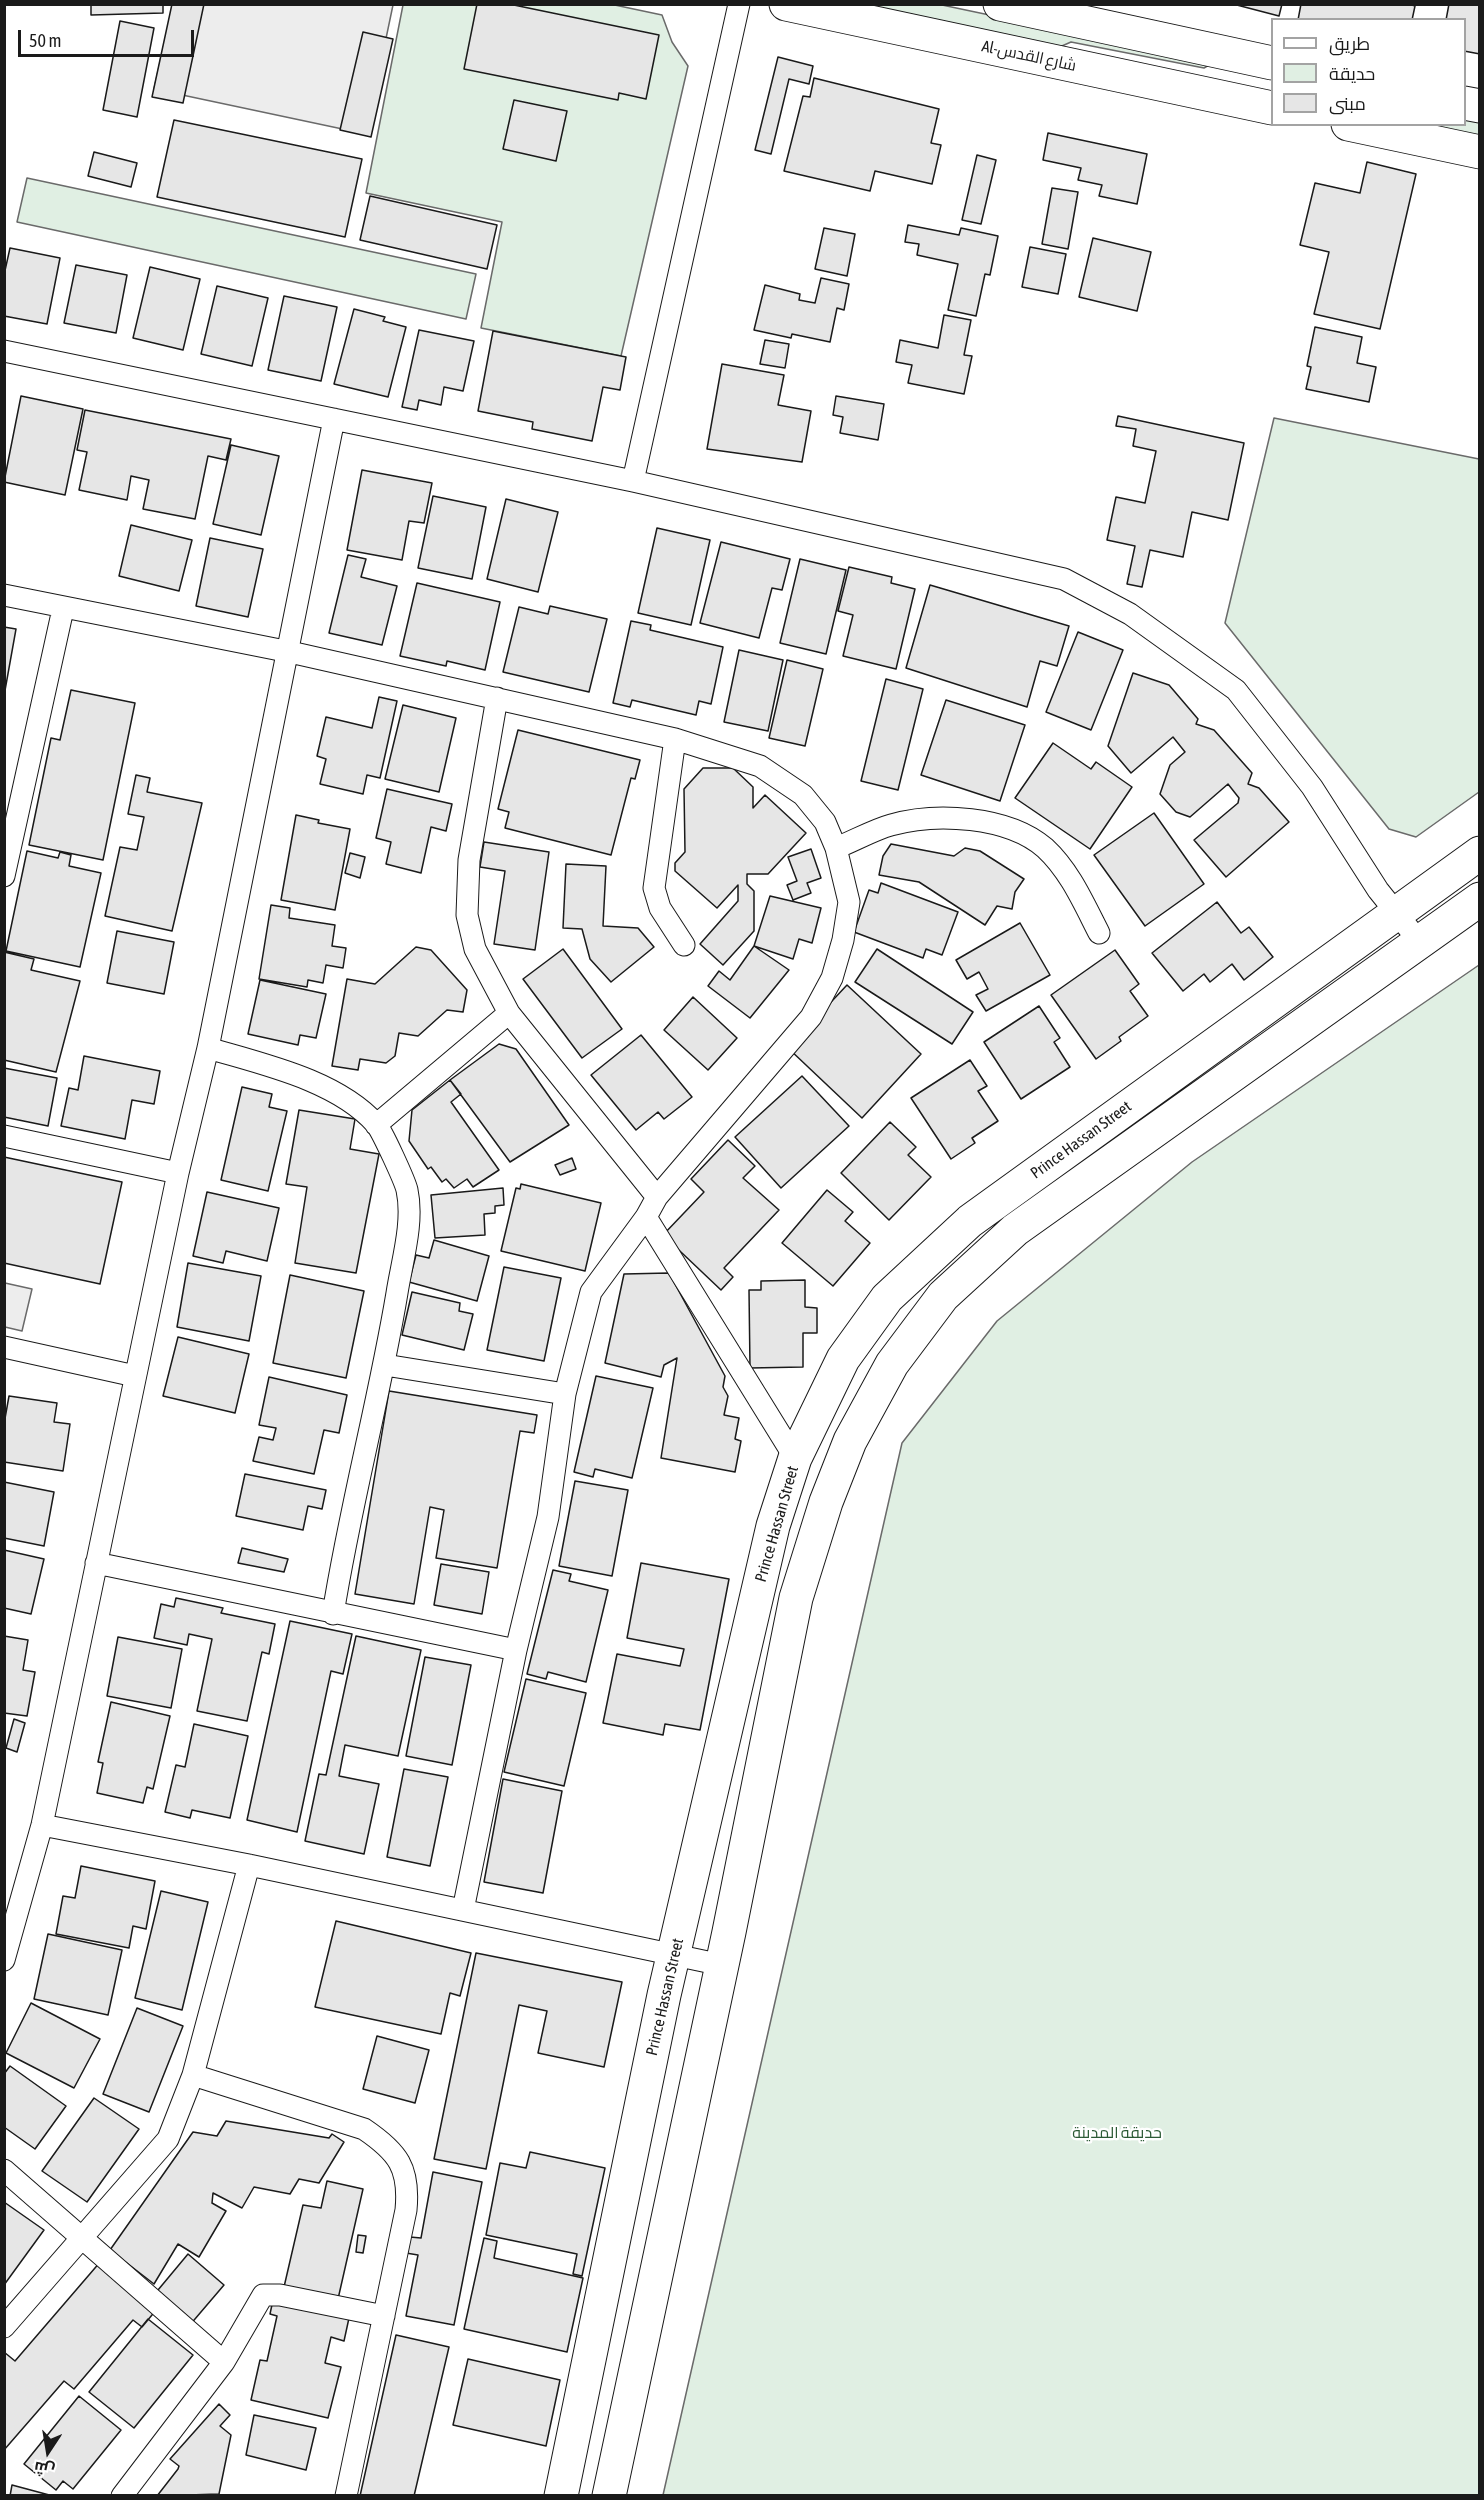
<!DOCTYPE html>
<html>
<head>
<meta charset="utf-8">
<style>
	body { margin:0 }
	#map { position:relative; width:1484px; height:2500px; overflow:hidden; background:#fff; font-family:"Asap Condensed",Cairo,sans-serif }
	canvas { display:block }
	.frame { position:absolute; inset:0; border:6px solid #1a1a1a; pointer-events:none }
	.legend { position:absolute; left:1271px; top:18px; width:195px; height:108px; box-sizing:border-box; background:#fff; border:2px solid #a3a3a3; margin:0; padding:8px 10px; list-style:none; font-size:18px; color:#1a1a1a }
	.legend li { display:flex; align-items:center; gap:12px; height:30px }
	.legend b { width:30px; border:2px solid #a3a3a3 }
	.north { position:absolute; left:18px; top:2422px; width:60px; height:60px; -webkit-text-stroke:4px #fff; paint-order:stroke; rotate:192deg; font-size:16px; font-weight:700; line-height:24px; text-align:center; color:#1a1a1a }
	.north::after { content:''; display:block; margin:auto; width:21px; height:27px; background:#1a1a1a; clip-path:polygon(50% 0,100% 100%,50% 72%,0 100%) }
	.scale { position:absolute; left:18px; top:30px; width:176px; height:27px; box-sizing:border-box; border:3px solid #1a1a1a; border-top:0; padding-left:8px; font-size:18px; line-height:21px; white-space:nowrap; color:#1a1a1a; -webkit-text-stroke:4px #fff; paint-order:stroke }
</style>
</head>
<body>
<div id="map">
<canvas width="1484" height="2500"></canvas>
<div class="frame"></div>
<ul class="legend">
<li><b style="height:8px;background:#fff"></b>طريق</li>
<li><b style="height:16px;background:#e0efe3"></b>حديقة</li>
<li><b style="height:16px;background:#e6e6e6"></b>مبنى</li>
</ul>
<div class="north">ش</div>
<div class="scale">50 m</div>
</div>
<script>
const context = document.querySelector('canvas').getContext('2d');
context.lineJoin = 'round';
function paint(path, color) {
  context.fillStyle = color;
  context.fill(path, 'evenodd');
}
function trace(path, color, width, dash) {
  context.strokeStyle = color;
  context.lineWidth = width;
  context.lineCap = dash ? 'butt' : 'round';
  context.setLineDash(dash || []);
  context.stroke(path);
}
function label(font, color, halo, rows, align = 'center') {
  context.font = font + ' "Asap Condensed",Cairo,sans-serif';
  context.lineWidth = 4.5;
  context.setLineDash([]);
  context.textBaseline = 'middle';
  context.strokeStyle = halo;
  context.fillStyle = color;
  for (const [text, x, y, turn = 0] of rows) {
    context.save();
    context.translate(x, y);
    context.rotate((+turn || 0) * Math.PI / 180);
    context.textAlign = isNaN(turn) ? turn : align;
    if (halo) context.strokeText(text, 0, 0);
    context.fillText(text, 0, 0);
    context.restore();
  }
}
const green = new Path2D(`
	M610,4l52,11 10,27 16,24 -67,290 -140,-28 21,-106 -136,-29 37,-188z
	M851,5h91l261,55 6,5 -5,3 -133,-26 -16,7z
	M1465,114l14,3v21l-62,-13 47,-1z
	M27,178l449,96 -10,45 -449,-97z
	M1274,418l205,41v333l-63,45 -27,-8 -164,-206z
	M1479,965v1530h-816l239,-1052 95,-122 195,-159z`);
paint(green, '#e0efe3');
trace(green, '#6a6a6a', 1.5);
const parking = new Path2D(`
	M173,5h220l-27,129 -212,-45z
	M5,1283l27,6 -10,42 -17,-4z`);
paint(parking, '#ededed');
trace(parking, '#6a6a6a', 1.5);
const building = new Path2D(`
	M91,4h72v9l-72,2z
	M172,4h32l-21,99 -31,-6z
	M477,4h32l150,31 -13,64 -27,-6 -1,7 -154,-31z
	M1233,4h49l-3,12z
	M1301,4h108l6,2 -3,14h-114z
	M1449,4h31v50l-16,-3v-31h-18z
	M120,21l34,7 -17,89 -34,-7z
	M363,32l30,7 -22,98 -31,-7z
	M778,57l35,9 -4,18 -20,-5 -18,75 -16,-4z
	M814,78l125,31 -8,34 10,2 -9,39 -57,-13 -5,20 -86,-20 19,-75 7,1z
	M514,100l53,11 -11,50 -53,-12z
	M174,120l188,39 -17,78 -188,-40z
	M1048,133l99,21 -10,50 -38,-8 3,-11 -24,-5 3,-12 -38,-8z
	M94,152l43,11 -6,24 -43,-11z
	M977,155l19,5 -15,64 -19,-4z
	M1367,162l49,12 -36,155 -66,-15 15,-62 -29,-7 15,-62 45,10z
	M1052,188l26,4 -10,57 -26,-5z
	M370,196l127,29 -10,44 -127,-29z
	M908,225l51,10 2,-7 37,8 -8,39 -5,-1 -9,42 -28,-6 10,-46 -41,-9 2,-11 -14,-2z
	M824,228l31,6 -8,42 -32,-7z
	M1093,238l58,14 -14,59 -58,-14z
	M1030,247l36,7 -8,40 -36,-7z
	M10,248l50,10 -13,66 -43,-8v-41z
	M76,265l51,10 -11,58 -52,-10z
	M150,267l50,12 -17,71 -50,-12z
	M821,278l28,6 -5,26 -7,-2 -7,34 -38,-8 -1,4 -37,-8 11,-45 35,9 -1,6 16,3z
	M217,286l51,12 -16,68 -51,-12z
	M284,296l53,11 -16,74 -53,-11z
	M354,309l31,8 -2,4 23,6 -18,70 -54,-13z
	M944,315l27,5 -7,35 8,1 -8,38 -56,-11 4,-18 -16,-3 4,-22 38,8z
	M1315,327l47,10 -5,26 19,4 -7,35 -63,-13 5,-22 -4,-1z
	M419,330l55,11 -11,50 -19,-4 -3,18 -22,-5 -2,10 -15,-3z
	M493,331l133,26 -6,33 -17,-3 -11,54 -60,-12 1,-7 -55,-11z
	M765,340l24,4 -4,24 -25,-4z
	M722,364l62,11 -6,30 33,6 -9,51 -95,-13z
	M21,396l62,13 -18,86 -61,-13z
	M836,396l48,8 -6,36 -38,-7 3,-16 -10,-2z
	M85,410l146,29 -5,21 -18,-4 -13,63 -52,-10 6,-29 -18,-4 -4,24 -48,-10 8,-38 -10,-2z
	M1118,416l126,27 -16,77 -36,-8 -9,45 -33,-7 -8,37 -15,-3 8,-38 -28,-6 9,-43 29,6 11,-52 -23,-5 3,-17 -20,-3z
	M231,445l48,11 -18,79 -48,-11z
	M362,470l70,13 -8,40 -15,-2 -7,39 -55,-10z
	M433,496l53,11 -14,72 -54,-11z
	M506,499l52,13 -20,80 -51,-13z
	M131,525l61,15 -13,51 -60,-15z
	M657,528l53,12 -19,85 -53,-12z
	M210,538l53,11 -15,68 -52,-11z
	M721,542l69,17 -8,31 -10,-2 -13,50 -59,-15z
	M348,555l18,4 -5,18 36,9 -15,59 -53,-12z
	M800,559l46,11 -20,84 -46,-11z
	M849,567l43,10 -1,6 24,6 -19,80 -53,-13 10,-41 -15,-4z
	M417,583l83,19 -15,68 -38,-9 -1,5 -46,-10z
	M930,585l139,41 -12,40 -17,-5 -13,46 -121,-39z
	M550,606l57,13 -18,73 -86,-20 16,-65 29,7z
	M631,621l20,4 -1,5 73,17 -12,57 -12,-3 -3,14 -64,-15 -2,7 -17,-4z
	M4,627l12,2 -12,67z
	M1078,632l45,18 -32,80 -45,-18z
	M739,650l44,10 -15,71 -44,-9z
	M787,660l36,9 -18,77 -36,-8z
	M1133,673l36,12 29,34 -2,5 18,6 38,43 -4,11 11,4 30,34 -63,55 -32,-37 44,-37 1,-5 -11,-14 -38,33 -14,-5 -16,-18 10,-29 15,-13 -12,-15 -42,36 -23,-27z
	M886,679l37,10 -25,101 -37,-9z
	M71,690l64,13 -32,157 -74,-15 22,-107 9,2z
	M379,697l18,4 -17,77 -13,-3 -4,19 -43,-10 6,-25 -9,-3 9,-39 46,11z
	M946,700l79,25 -25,76 -79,-26z
	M403,705l53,13 -17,74 -54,-13z
	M518,730l122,30 -5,19 -4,-1 -20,77 -106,-27 4,-16 -11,-3z
	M1053,743l38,26 5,-7 36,25 -42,62 -75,-51z
	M703,768h30l20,19v21l12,-13 41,38 -38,41h-21v10l7,7v40l-31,34 -23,-21 38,-43v-16l-21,23 -42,-37v-8l10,-11 -1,-63z
	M136,775l14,3 -3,14 55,11 -30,128 -67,-15 15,-69 17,3 7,-33 -16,-3z
	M387,789l65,15 -6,27 -15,-4 -10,46 -35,-9 5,-22 -15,-4z
	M1154,813l50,71 -59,42 -51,-71z
	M296,815l23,5 -1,3 32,6 -15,81 -54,-10z
	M484,842l65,10 -14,98 -41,-6 11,-73 -25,-4z
	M891,844l63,12 11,-8 15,3 44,28 -9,13 -3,17 -15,-3 -12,19 -66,-43 -40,-7 4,-19z
	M811,849l10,29 -14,5 4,10 -18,7 -6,-15 10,-4 -9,-24z
	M27,851l31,7 2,-6 11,3 -2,11 32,7 -21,94 -74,-16z
	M350,853l15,4 -5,21 -15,-5z
	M566,864l40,2 -3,60 35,2 16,19 -43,35 -21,-23 -8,-30 -19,-1z
	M881,883l77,29 -16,43 -16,-6 -3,9 -69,-26 15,-42 9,3z
	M770,896l51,12 -9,35 -13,-4 -6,20 -39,-13z
	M1217,902l24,31 8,-6 24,30 -29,23 -12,-16 -22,18 -6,-8 -21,17 -31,-38z
	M271,905l19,3 -1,10 46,7 -3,21 14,2 -3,20 -17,-3 -3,18 -15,-3 -1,7 -48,-8z
	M1020,923l30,52 -64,36 -10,-16 12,-6 -9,-17 -12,7 -11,-19z
	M117,931l57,11 -10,52 -57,-11z
	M754,946l35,24 -39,48 -42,-32 11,-15 11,9z
	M416,947l15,3 36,40 -4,22 -16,-2 -29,26 -19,-3 -4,23 -9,7 -26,-4 -2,11 -26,-4 15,-87 28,5z
	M563,949l59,80 -40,29 -59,-79z
	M877,949l96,63 -21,32 -97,-62z
	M1115,950l24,34 -9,7 18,25 -29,21 2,4 -25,18 -45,-64z
	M4,952l30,7 -3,11 49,11 -24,91 -52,-12z
	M260,980l66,14 -10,44 -16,-3 -2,10 -50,-11z
	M847,985l74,69 -59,64 -74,-70z
	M693,997l44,41 -29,32 -44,-40z
	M1039,1006l21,32 -6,4 16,25 -49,32 -37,-57z
	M641,1035l51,62 -28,22 -6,-7 -22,18 -45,-55z
	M499,1044l17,5 53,76 -59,37 -60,-82z
	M84,1056l76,15 -6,33 -22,-4 -7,39 -64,-13 8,-38 9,2z
	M970,1060l17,26 -9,5 20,30 -26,17 3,5 -24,16 -40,-61z
	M4,1068l53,10 -9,48 -44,-9z
	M802,1076l47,50 -68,62 -46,-51z
	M450,1080l11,14 -10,8 48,68 -26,17 -6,-8 -13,9 -8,-9 -4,3 -11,-15 -3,2 -19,-28 3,-31z
	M242,1087l30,7 -3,13 18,4 -19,80 -47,-11z
	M299,1110l56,9 -5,30 29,5 -23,119 -61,-10 12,-76 -21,-3z
	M890,1122l26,25 -8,8 23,22 -42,43 -48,-47z
	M728,1140l27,26 -12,12 36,32 -55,58 9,9 -12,13 -58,-55 41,-43 -13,-13z
	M4,1157l118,25 -22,102 -96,-21z
	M572,1158l4,11 -16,6 -5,-10z
	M521,1184l80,19 -16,68 -84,-20 15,-63 4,1z
	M503,1188l1,17 -9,1v7l-11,1 1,21 -50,3 -4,-43z
	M827,1190l26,22 -8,9 25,22 -37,43 -51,-43z
	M207,1192l72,16 -12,53 -41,-10 -3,12 -30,-7z
	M434,1240l55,16 -12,45 -68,-19 7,-27 13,3z
	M188,1263l73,13 -12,65 -72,-14z
	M504,1267l57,11 -17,83 -57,-11z
	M669,1273l56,103 -2,11 5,9 -4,19 15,3 -4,21 6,2 -6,31 -74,-14 16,-100 -13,7 -3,12 -56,-14 19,-89z
	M290,1275l74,16 -18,87 -73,-15z
	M805,1280v27l12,1v25h-14v34l-53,1 -1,-78h12v-9z
	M412,1292l48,11 -1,8 14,3 -9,36 -62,-15z
	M178,1337l71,17 -14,59 -72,-17z
	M596,1376l57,12 -21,90 -37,-9 -2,8 -19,-5z
	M269,1377l78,18 -8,38 -15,-3 -10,44 -61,-13 6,-24 14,3 3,-12 -17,-3z
	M389,1391l148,24 -3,18 -14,-2 -23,137 -61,-10 8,-48 -14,-3 -16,97 -59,-10z
	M9,1396l48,7 -3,19 16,2 -7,47 -59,-9v-38z
	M245,1474l81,16 -4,19 -14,-3 -5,24 -67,-14z
	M575,1481l53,9 -16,86 -53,-10z
	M4,1482l50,10 -10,54 -40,-8z
	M242,1548l46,11 -4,13 -46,-9z
	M4,1550l40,9 -13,55 -27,-6z
	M641,1563l88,16 -29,151 -35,-6 -2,11 -60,-12 14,-69 63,12 4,-17 -57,-11z
	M441,1564l48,8 -7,42 -48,-9z
	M553,1570l18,4 -2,7 39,9 -22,92 -38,-10 -2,7 -19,-5z
	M176,1598l47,10 -2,5 54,11 -6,30 -7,-2 -15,69 -50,-10 15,-72 -23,-5 -2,11 -33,-7 7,-34 13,3z
	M290,1621l62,13 -9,40 -12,-3 -34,161 -50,-12z
	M4,1636l24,4 -5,30 12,2 -8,44 -23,-3z
	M356,1636l65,14 -23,106 -53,-11 -6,31 40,8 -15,70 -59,-13 14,-67 7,1z
	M118,1637l64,12 -11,59 -64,-12z
	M425,1657l46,8 -19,100 -46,-9z
	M526,1679l60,14 -22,93 -60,-14z
	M111,1702l59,14 -17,73 -6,-2 -4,16 -46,-10 6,-30 -5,-1z
	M14,1719l11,4 -8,29 -11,-4z
	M194,1724l54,12 -18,82 -38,-8 -2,8 -25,-6 11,-47 9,2z
	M404,1769l44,8 -18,89 -43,-9z
	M503,1779l59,12 -19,102 -59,-11z
	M81,1866l74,15 -9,48 -13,-3 -4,22 -73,-14 7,-38 12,2z
	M161,1891l47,11 -26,108 -47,-12z
	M336,1921l135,32 -11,43 -10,-3 -9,41 -126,-27z
	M48,1934l74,16 -14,65 -74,-16z
	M476,1953l146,29 -18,85 -66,-14 9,-42 -28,-6 -33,164 -52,-10z
	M31,2003l69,36 -26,49 -68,-35z
	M137,2008l46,18 -34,86 -46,-18z
	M377,2036l52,14 -14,53 -52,-14z
	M10,2066l56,40 -31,43 -31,-22v-53z
	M94,2098l45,31 -52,73 -45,-31z
	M226,2121l103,17 3,-4 12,8 -25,41 -20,-4 -9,15 -36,-7 -12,21 -29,-15 -1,10 14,8 -27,46 -21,-13 -24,40 -44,-34 83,-118 24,4z
	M530,2152l75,16 -23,108 -9,-2 4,-20 -91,-19 14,-72 26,5z
	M433,2172l49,10 -28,143 -48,-9 12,-61 -12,-2 4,-16 11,1z
	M327,2181l36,8 -25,110 -54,-12 19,-82 18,3z
	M4,2202l40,28 -40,55z
	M358,2235l8,1 -3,17 -7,-1z
	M484,2238l13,3 -3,17 89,20 -16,74 -103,-23z
	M188,2254l36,31 -35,41 -36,-30z
	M101,2261l56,48 -15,18 -9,-7 -59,69 -10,-8 -60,69v-98l11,9z
	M273,2300l76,18 -5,23 -13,-4 -6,26 16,4 -13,51 -77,-18 9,-40 7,1 10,-45 -7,-2z
	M148,2319l45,36 -59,73 -45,-36z
	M396,2335l53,12 -35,149h-54z
	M468,2359l92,21 -14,66 -93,-21z
	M79,2396l42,34 -48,59 -10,-8 -7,9 -32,-26z
	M219,2404l11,11 -10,11 11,9 -12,59 -62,2 21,-27 1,-3 -9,-7z
	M254,2415l62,13 -10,42 -60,-15z
	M12,2485l41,11h-43z`);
paint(building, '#e6e6e6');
trace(building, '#1a1a1a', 1.5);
const street = new Path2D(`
	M4,351l629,130 431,98 66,35 106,76 76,97 66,103 40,50
	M633,481l106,-477
	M4,595l286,57 385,87 85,27 43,29 22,27 11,26 13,54 -6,38 -11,38 -21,39 -154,180 -11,20 -55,75 -26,102 -17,123 -32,133 -53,260
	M497,698l-28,162 -2,55 8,34 34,64 148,184
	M675,739l-21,149 6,20 24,37
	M836,848c18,-7 37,-18 55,-23 45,-13 117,-9 154,23 25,23 39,56 54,85
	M4,876l59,-267
	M208,1048c54,16 129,32 168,76 6,7 29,57 31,66 7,32 -5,71 -10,103 -18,108 -47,213 -64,321
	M376,1125l133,-112
	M4,1136l174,37
	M646,1217l149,241
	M4,1347l131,29
	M385,1365l180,29
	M96,1563l420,87
	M42,1825l207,40 473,100
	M4,1960l38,-135 136,-652 30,-125 126,-629
	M193,2075l171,54c34,23 46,39 42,81l-60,286
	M4,2170l220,192
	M4,2327l164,-188 25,-64 56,-210
	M122,2496l102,-134 39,-67h17l104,21`);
const primary = new Path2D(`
	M786,4l486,104
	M1000,4l272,59
	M1464,103l16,3
	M1348,124l132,28
	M561,2496l103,-501 109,-469 22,-68 48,-99 44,-61 83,-77 510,-368
	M609,2496l120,-564 67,-334 30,-96 24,-61 42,-77 51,-68 72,-66 465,-331`);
trace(street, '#1a1a1a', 23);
trace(primary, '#1a1a1a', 35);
trace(street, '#fff', 21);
trace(primary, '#fff', 33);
label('16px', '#1a1a1a', '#fff', [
	["Al-شارع القدس",1029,56,12],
	["Prince Hassan Street",1081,1140,-36],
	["Prince Hassan Street",777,1524,-74],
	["Prince Hassan Street",665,1997,-77]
]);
label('16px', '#2b5a34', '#fff', [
	["حديقة المدينة",1117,2133]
]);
</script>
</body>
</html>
